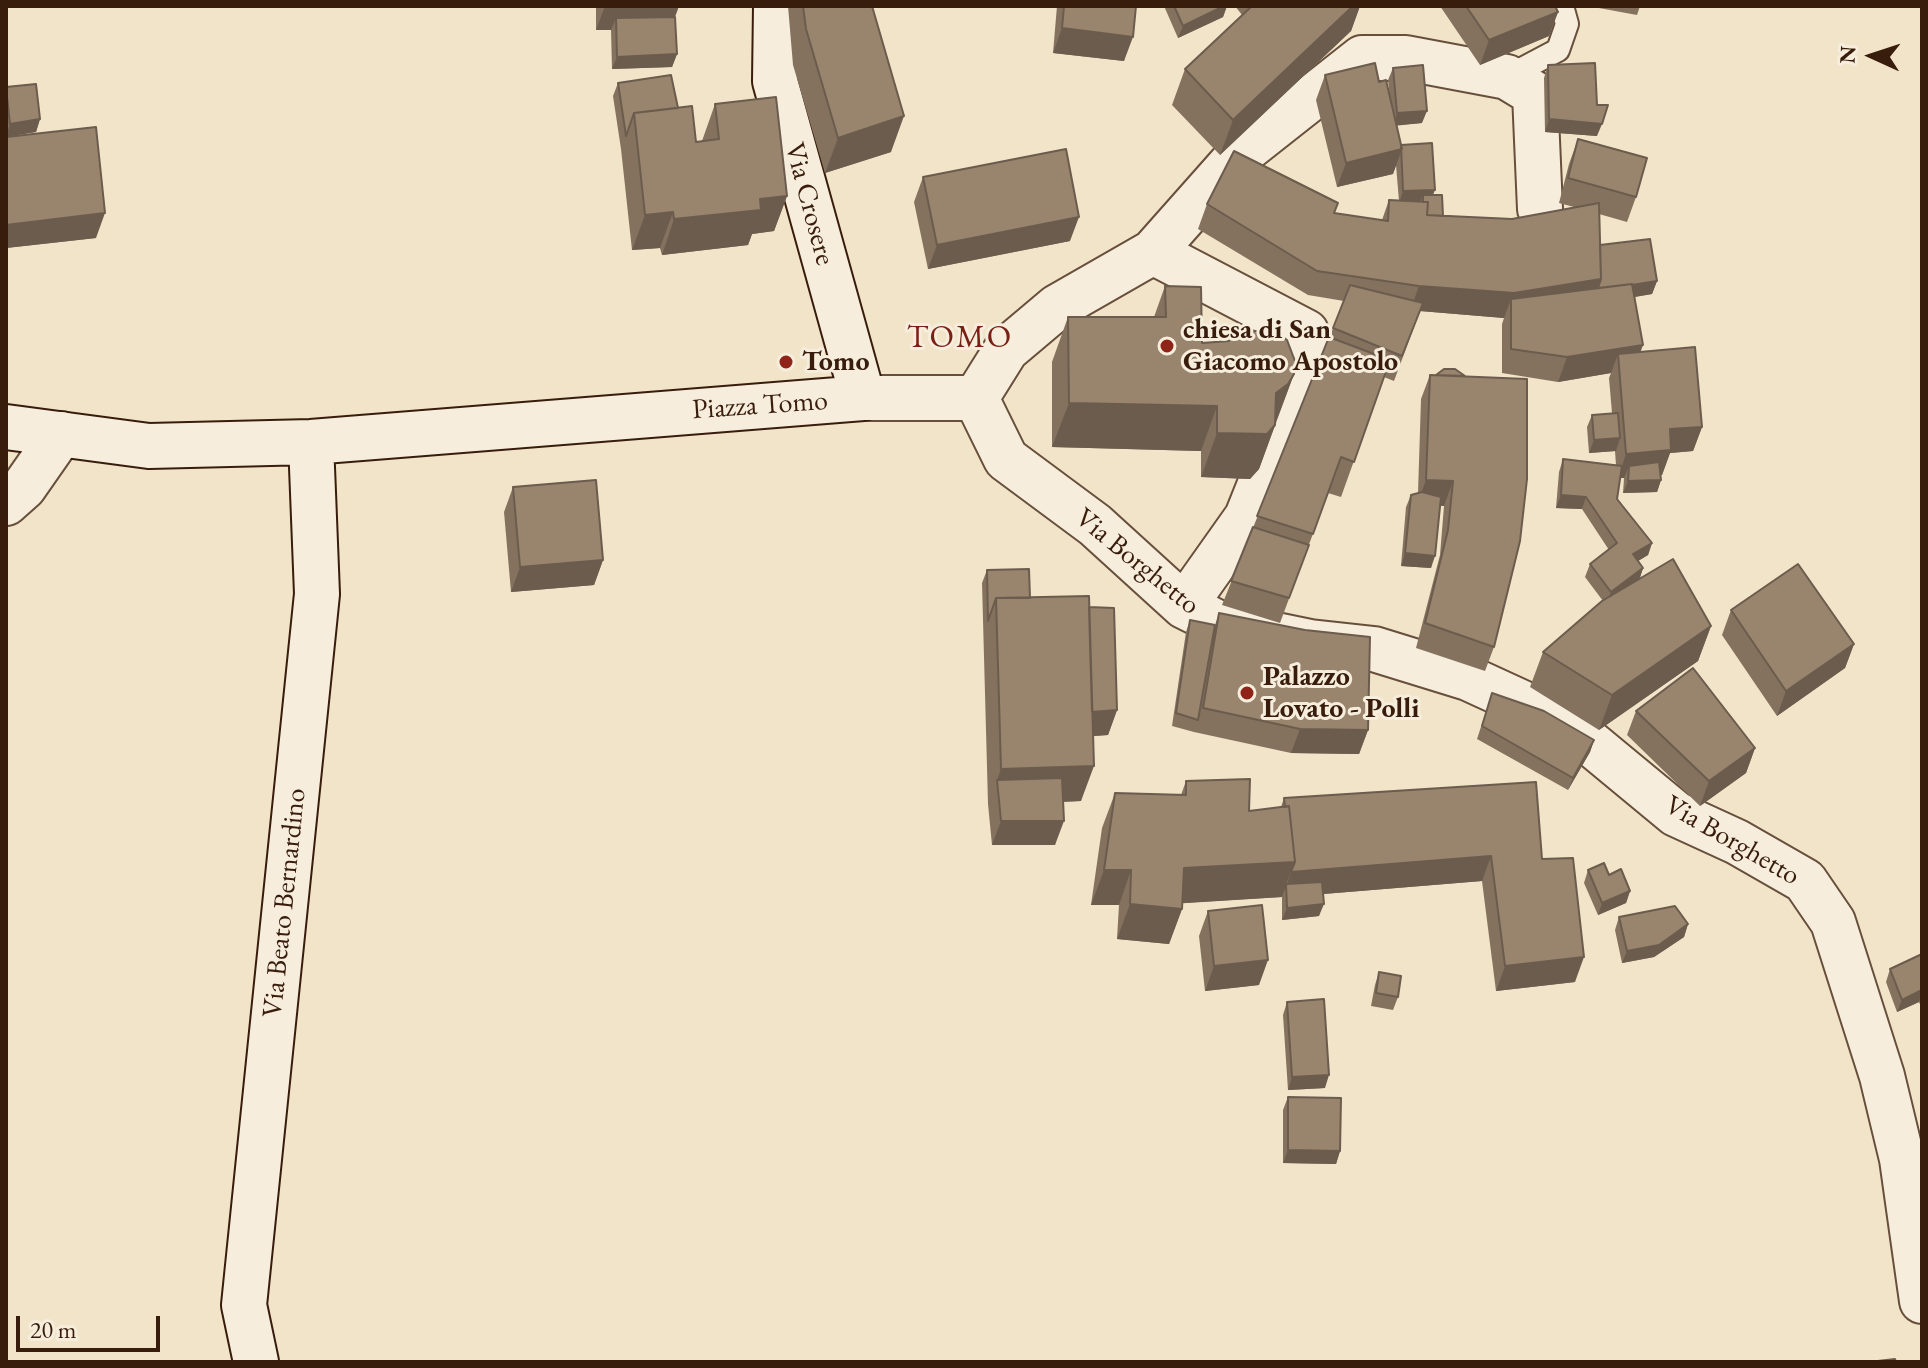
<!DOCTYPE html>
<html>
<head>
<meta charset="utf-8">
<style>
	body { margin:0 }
	#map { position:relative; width:1928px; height:1368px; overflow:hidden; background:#f1e4c9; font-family:"EB Garamond",serif }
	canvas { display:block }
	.frame { position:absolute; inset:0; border:8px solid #391d0c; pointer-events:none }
	.north { position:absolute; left:1832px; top:16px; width:80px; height:80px; -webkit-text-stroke:6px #f6eddc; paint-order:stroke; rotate:273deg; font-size:22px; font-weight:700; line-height:32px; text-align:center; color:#391d0c }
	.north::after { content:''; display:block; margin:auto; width:28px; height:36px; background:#391d0c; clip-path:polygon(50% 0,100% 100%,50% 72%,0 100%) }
	.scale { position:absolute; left:16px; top:1316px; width:144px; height:36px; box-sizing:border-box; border:4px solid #391d0c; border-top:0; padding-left:10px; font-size:24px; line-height:28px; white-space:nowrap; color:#391d0c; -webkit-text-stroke:6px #f6eddc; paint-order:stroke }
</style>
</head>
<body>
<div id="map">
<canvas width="1928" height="1368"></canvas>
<div class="frame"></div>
<div class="north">N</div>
<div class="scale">20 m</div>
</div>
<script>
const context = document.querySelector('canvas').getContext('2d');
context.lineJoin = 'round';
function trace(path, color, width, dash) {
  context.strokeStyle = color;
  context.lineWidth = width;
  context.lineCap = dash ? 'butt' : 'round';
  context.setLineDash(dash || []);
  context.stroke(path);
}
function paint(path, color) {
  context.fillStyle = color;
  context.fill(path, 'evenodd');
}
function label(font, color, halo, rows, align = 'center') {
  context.font = font + ' "EB Garamond",serif';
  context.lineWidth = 6;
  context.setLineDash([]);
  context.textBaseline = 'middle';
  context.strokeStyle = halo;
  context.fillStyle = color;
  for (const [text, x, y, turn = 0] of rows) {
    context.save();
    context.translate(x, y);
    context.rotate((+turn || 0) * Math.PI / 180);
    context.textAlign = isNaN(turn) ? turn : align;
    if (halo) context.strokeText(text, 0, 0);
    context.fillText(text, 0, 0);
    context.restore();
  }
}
const lane = new Path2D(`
	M1507,77l51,-27 9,-26 -5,-18`);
const street = new Path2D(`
	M1153,252l86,-97 123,-97h44l101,19 28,17 5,115
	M863,398h113
	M976,398l30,61 89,66 89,81 34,17 92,19 64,7 94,29 98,45 110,91 61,28 68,39 28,41 49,154 20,83 20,142
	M976,398l30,-48 51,-43 96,-55 153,80 -5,50 -54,135 -63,89
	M6,503l18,-16 37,-53`);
const secondary = new Path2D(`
	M6,427l143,19 162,-4 552,-44 -88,-317 1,-75
	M256,1362l-12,-57 73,-711 -6,-152`);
trace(lane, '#674f3b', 26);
trace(street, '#674f3b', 48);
trace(secondary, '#391d0c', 48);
trace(lane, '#f6eddc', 22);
trace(street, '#f6eddc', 44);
trace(secondary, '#f6eddc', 44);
paint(new Path2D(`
	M596,6h83l-4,11 2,37 -5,13 -60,2 -1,-39h-15z
	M788,6h84l19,146 -66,21 -32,-108z
	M1057,6h79l-12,55 -71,-8z
	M1164,6h63l-4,11 -45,21z
	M1235,6h125l-9,25 -131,124 -48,-50 13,-36 57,-54z
	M1440,6h115l3,6 -9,24 -69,29z
	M1588,6h52l-3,9z
	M1548,65l49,71 -52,-4 -1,-54z
	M1393,68l29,55 -25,2 4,20 32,50 10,21 69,3 62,-12 -15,-4 10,-39 9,-25 58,58 -9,25 -28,-8 1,31 57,36 -5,13 -17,3 6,55 61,75 -9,24 -23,2 -8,22h-1v5l-4,12 -34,1 1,-15h-4l-3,21 35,44 -4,12 -10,6 5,7 -4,12 72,46 -13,35 -99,69 -69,-43 13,-35 60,-51 -18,-24 5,-13 19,-14 -27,-41 -26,-1 3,-36 4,-13 53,6 -1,-14 -26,2 -2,-26 5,-12 20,-2 -3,-35 2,-5 -53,9 -56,-9v-49l2,-6 -84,-7 -26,70 -10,-4 -43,120 -13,-4 -48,130 -58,-18 122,-304 -36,-6 -110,-66 9,-25 127,9 48,7 7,-20 10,1 -3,-36 -3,9 -56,13 -21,-87 9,-25 54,7 11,16 -2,-18z
	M618,83l60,25 18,34 6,-1 13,-37 72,92 -13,35 -22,3 -4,11 -86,10 -2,-7 -28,2 -11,-101 -8,-53z
	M6,87l34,32 -4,13 -27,4 87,102 -90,10z
	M923,177l147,64 -142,28 -14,-67z
	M1165,286l37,57 22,-1 4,-11 66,43 -35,95 -9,10 -49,-2v-26l-149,-4v-85l16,-45h86z
	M1430,375l64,272 -9,24 -69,-23 24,-93 4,-49 -4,-1 -9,63 -30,-2 5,-59 5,-12 7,-2 3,-94z
	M513,487l90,73 -9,25 -83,7 -7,-80z
	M987,570l43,28 59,9 28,103 -9,25 -15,1 -12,65 -18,1 -8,43h-63l-4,-41 -6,-221z
	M1731,610l123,34 -9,24 -68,48 -55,-81z
	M1219,613l149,117 -9,24 -68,-1 -97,-21 -22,-6 14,-94 4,-12 25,5z
	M1492,693l102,47 -4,12 -22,38 -91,-51z
	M1636,711l119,37 -9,25 -46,33 -73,-71z
	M1186,781l63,30 32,-4 3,-9 258,61 33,123 -79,9 -14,-110 -159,13 -4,22 -37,4v-23l-100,6v6l-13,35 -52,-5 2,-34h-28l11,-77 13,-35 66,2z
	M1588,870l21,5 21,16 -4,12 -28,12 -14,-32z
	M1208,911l51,74 -54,6 -6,-55z
	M1619,917l69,7 -4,13 -30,20 -32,6 -7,-33z
	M1922,954v55l-3,-7 -22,10 -11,-30 4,-13z
	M1379,972l19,25 -5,13 -22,-4 4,-21z
	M1287,1002l38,86 -37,2 -5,-75z
	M1288,1097l52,54 -4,13 -53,-1v-53z`), '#84725f');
paint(new Path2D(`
	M605,6h74l-9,23 -54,-11 -5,12h-15z
	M1224,6h3l-4,11 -45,21 5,-12z
	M1353,6h7l-9,25 -131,124 13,-35z
	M1558,12l-9,24 -69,29 9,-25z
	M1062,28l71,9 -9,24 -71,-8z
	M677,54l-5,13 -60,2 5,-12z
	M1427,111l-5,12 -29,3 4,-13z
	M904,116l-13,36 -66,21 13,-35z
	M40,119l-4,13 -30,5 4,-13z
	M1549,119l53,5 -5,12 -52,-4z
	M1402,149l-9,25 -56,13 9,-24z
	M1435,190l-5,12 -7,-7 -3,8 -21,1 4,-13z
	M787,196l-13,35 -22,3 -4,11 -86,10 12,-36 86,-20z
	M673,212l-13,36 -28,2 13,-35z
	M105,213l-9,25 -90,10v-23z
	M1079,217l-9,24 -142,28 9,-24z
	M1601,279l56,2 -5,13 -141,23v-18l-7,19 -84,-7 -26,70 26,-70h-10l9,-25z
	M1643,345l-9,25 -16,-16 -7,19 -53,9 9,-25z
	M1294,374l-17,45 -4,8 2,-2 -16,44 -9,10 -49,-2 16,-44 59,-40z
	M1069,403l148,3 -16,45 -149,-4z
	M1702,427l-9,24 -23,2 -8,22 -34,3 1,-12 -5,12h-6l8,-24 44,-25z
	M1620,438l-4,13 -27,2 5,-13z
	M1426,480l27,1 -9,25 -27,-2z
	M1661,480l-4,12 -34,1 5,-12z
	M1561,495l25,2 -4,12 -26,-1z
	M1652,543l-4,12 -20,12 5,-13z
	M1405,553l30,3 -4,12 -30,-2z
	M603,560l-9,25 -83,7 9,-25z
	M1643,568l-4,13 -33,24 5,-13z
	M1711,626l-13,35 -99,69 13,-35z
	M1854,644l-9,24 -68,48 9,-25z
	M1117,710l-9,25 -29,2 9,-25z
	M1300,729l68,1 -9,24 -68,-1z
	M1594,740l-4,12 -22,38 5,-12z
	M1755,748l-9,25 -46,33 9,-25z
	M1094,766l-13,35 -81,3 -3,-24 4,-11z
	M1001,821h63l-9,24h-63z
	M1491,856l-9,25 -195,16 -1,-13 5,-12z
	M1295,862l-13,35 -111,7 13,-36z
	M1104,870h27l-12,35h-28z
	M1630,891l-4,12 -28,12 4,-12z
	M1130,904l52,5 -13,35 -52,-5z
	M1324,904l-5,12 -37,4 5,-12z
	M1688,924l-4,13 -30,20 -32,6 5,-12z
	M1584,957l-9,25 -79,9 9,-25z
	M1268,960l-9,25 -54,6 9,-25z
	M1922,990l-3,12 -22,10 5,-12z
	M1329,1075l-4,13 -37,2 4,-13z
	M1288,1150l52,1 -4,13 -53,-1z`), '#6b5c4d');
const building = new Path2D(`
	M803,6h69l32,110 -66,22 -32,-109z
	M1064,6h72l-3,31 -71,-9z
	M1174,6h50l-41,20z
	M1252,6h101l-120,114 -48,-51z
	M1466,6h89l3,6 -69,28z
	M675,17l2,37 -60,3 -1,-39z
	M1375,63l4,19 7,-2 16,69 -56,14 -21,-88z
	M1595,63l2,42h11l-6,19 -53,-5 -1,-54z
	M1423,65l4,46 -30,2 -4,-45z
	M671,75l7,33 -44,5 -8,23 -8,-53z
	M36,84l4,35 -30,5 -4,-37z
	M776,97l11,99 -27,3 1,11 -87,9 -1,-7 -28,3 -11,-102 58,-7 4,36 23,-3 -4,-35z
	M96,127l9,86 -99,12v-88z
	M1578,139l69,19 -11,39 -68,-19z
	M1432,143l3,47 -32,1 -2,-46z
	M1066,149l13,68 -142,28 -14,-68z
	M1234,151l104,52 -4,10 54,8 1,-21 39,2 -1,13 85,4 87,-16 2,76 -87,14 -95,-7 -102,-15 -110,-67z
	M1423,195h19l1,21 -16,-1 1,-13h-5z
	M1650,239l7,42 -25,4v-1l-34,4 3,-9 -1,-34z
	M1632,284l11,61 -76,12 -56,-8v-50z
	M1350,285l73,18 -21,53 -69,-28z
	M1165,286l36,1 1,56 27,-2 -1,-10h47l12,9 8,21 -1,13 -6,10 -12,9 -1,32 -8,9 -50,-1v-27l-148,-3 -1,-86h98z
	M1329,337l61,23 -36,102 -13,-5 -28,77 -56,-18z
	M1695,347l7,80 -32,2 1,21 -45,4 -8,-100z
	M1444,369h11l10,7 -29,-1z
	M1430,375l97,4v100l-7,62 -26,106 -69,-24 23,-93 5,-49 -27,-1z
	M1618,413l2,25 -26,2 -2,-25z
	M1563,459l59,7 -5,33 35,44 -19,11 10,14 -32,24 -21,-28 27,-21 -31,-46 -25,-2z
	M1659,462l2,18 -33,1 1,-15z
	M596,480l7,80 -83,7 -7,-80z
	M1422,492l19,5 -6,59 -30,-3 6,-58z
	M1253,527l56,18 -20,53 -58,-17z
	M1673,559l38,67 -99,69 -69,-43 59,-51z
	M1798,564l56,80 -68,47 -55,-81z
	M1029,569l1,29h-34l-8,23 -1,-51z
	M1089,596l5,170 -93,3 -5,-171z
	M1089,607l25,1 3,102 -25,2z
	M1219,613l86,17 65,7 -2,93 -68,-1 -97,-21z
	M1190,620l25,5 -17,95 -22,-7z
	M1693,668l62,80 -46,33 -73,-70z
	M1492,693l52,18 50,29 -21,38 -91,-52z
	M1062,778l2,43h-63l-4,-41z
	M1250,779l-1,32 40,-5 6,56 -111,6 -2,41 -52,-5 1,-34h-27l11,-77 71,2v-14z
	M1536,782l6,77 31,-1 11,99 -79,9 -14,-110 -200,16 4,-10 -6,-56 -4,1 -1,-9z
	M1604,863l5,12 12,-6 9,22 -28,12 -14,-33z
	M1322,882l2,22 -37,4 -1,-24z
	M1262,905l6,55 -54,6 -6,-55z
	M1675,906l13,18 -29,21 -32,6 -8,-34z
	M1922,954v36l-20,10 -12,-31z
	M1379,972l22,4 -3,21 -22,-4z
	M1324,999l5,76 -37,2 -5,-75z
	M1288,1097l53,1 -1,53 -52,-1z
	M1895,1359l1,3h-27z`);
paint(building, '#99846e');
trace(building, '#6b5c4d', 2);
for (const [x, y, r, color] of [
	[1167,346,8,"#8f2418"],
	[786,362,8,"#8f2418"],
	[1247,693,8,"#8f2418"]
]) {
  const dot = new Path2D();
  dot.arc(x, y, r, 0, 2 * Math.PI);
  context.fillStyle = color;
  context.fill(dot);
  trace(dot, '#f6eddc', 3);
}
label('28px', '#391d0c', '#f6eddc', [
	["Via Crosere",809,204,75],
	["Piazza Tomo",760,406,-4],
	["Via Borghetto",1137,562,39],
	["Via Borghetto",1732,841,30],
	["Via Beato Bernardino",285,903,-84]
]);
label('bold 28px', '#391d0c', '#f6eddc', [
	["chiesa di San",1183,330],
	["Giacomo Apostolo",1183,362],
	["Tomo",802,362],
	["Palazzo",1263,677],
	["Lovato - Polli",1263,709]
], 'left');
context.letterSpacing = '2px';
label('32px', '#7a1f14', '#f6eddc', [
	["TOMO",960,338]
]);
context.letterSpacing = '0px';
</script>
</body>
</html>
